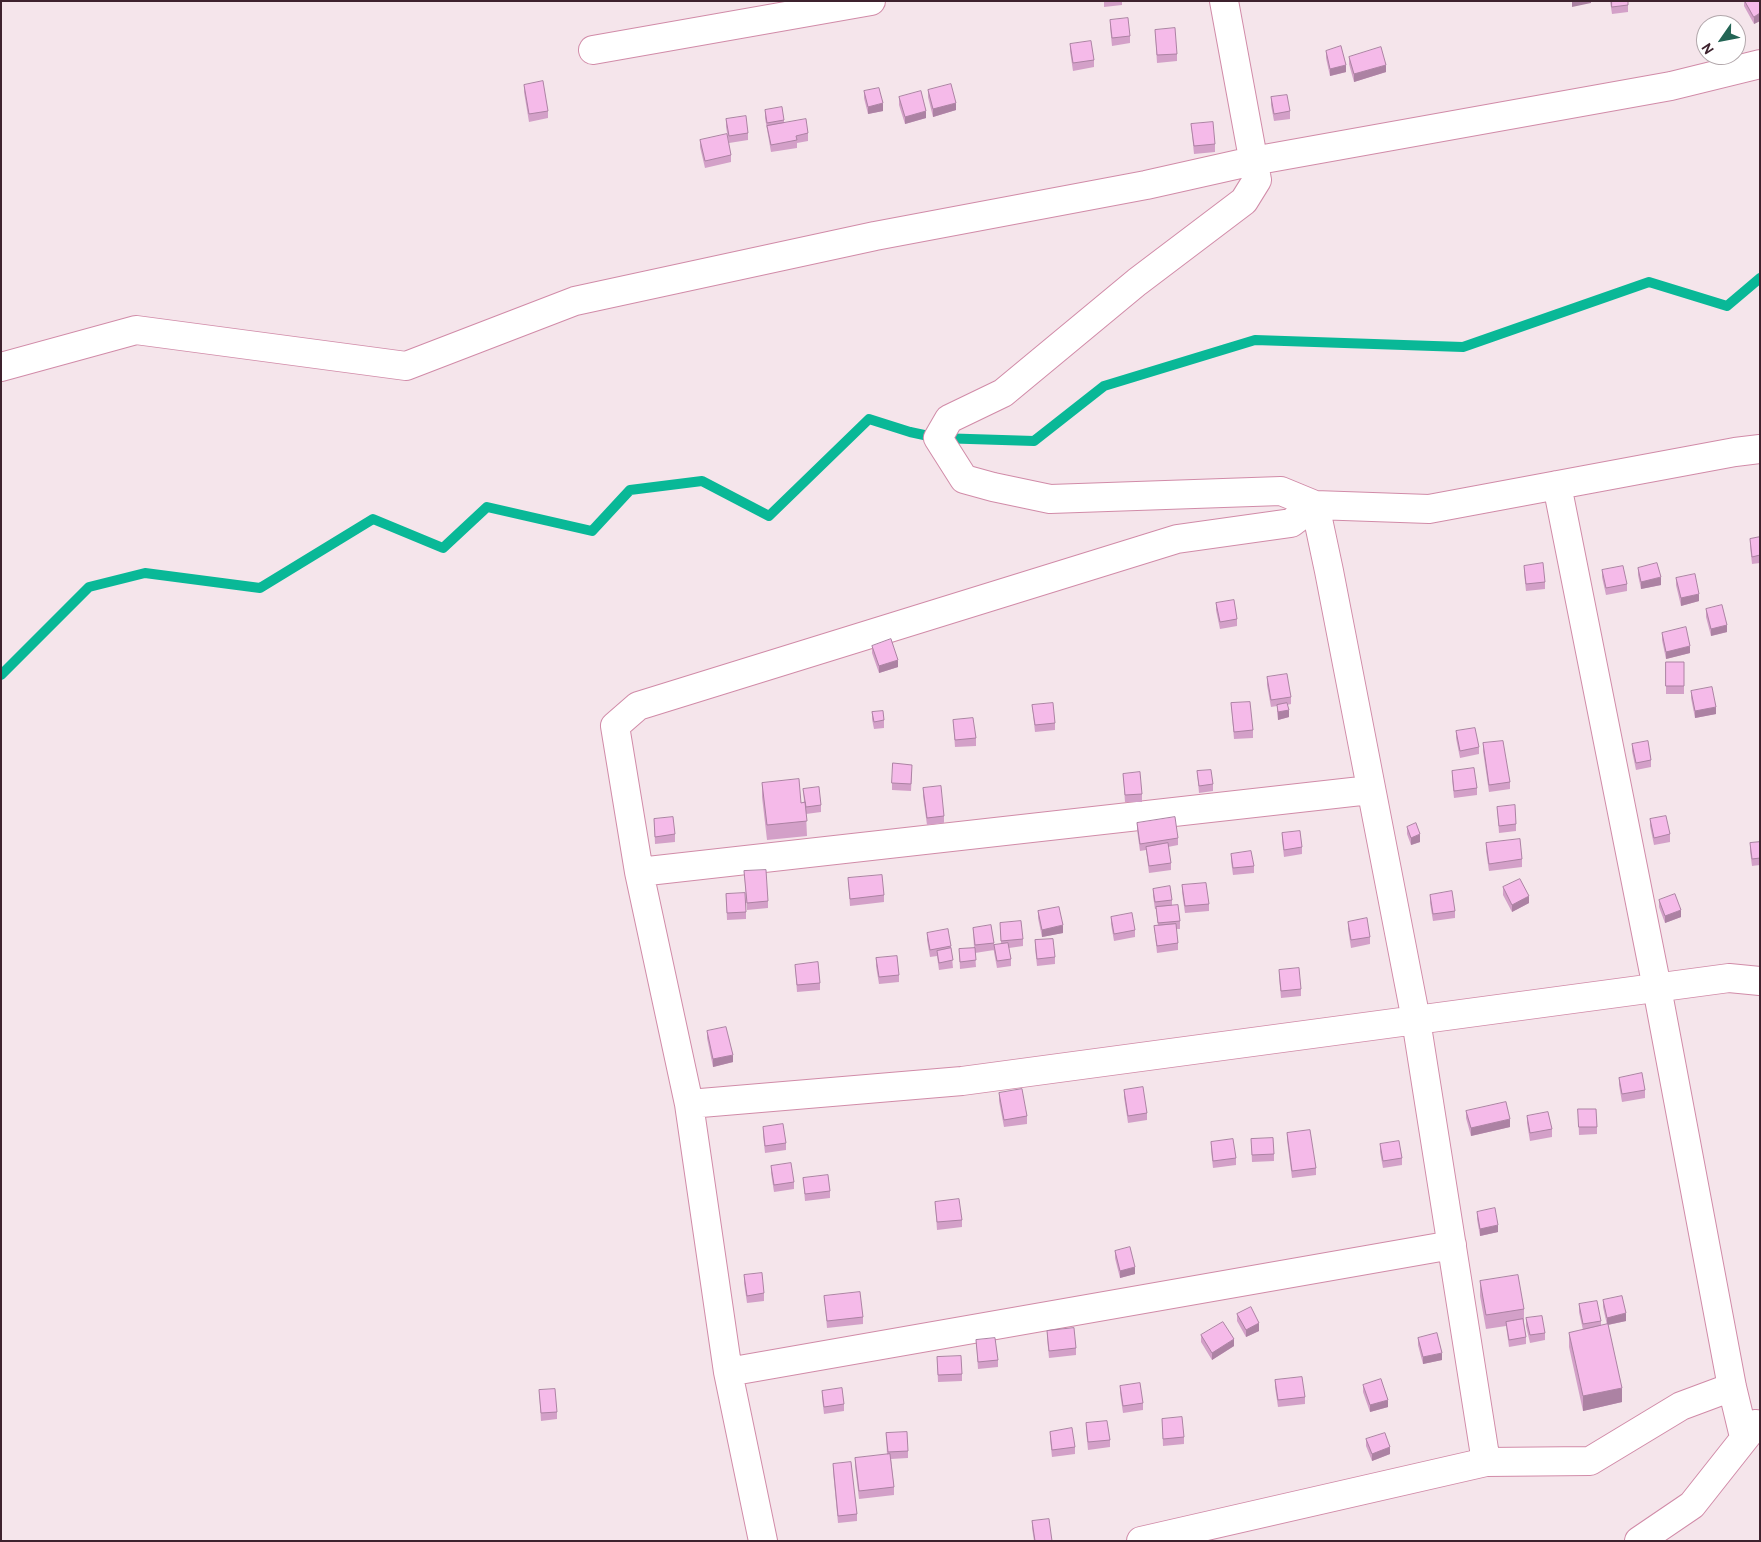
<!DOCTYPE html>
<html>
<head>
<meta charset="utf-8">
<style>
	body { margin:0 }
	#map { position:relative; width:1761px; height:1542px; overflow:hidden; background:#f5e5eb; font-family:Overpass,sans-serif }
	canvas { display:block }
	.frame { position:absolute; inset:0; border:2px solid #3e222e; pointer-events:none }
	.north { position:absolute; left:1696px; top:15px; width:50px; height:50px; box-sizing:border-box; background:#fff; border:1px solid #b2a7ab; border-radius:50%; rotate:237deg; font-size:14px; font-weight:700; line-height:20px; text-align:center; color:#3e222e }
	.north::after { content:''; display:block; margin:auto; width:18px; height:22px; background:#236555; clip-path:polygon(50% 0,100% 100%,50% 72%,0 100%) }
</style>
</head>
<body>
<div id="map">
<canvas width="1761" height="1542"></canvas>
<div class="frame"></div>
<div class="north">N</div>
</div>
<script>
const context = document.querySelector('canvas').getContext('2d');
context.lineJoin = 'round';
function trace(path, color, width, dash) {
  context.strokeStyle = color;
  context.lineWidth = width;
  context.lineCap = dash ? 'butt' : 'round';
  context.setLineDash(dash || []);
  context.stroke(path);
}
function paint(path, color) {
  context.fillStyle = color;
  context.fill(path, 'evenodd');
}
trace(new Path2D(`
	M1,675l88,-88 56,-14 115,15 113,-69 70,29 44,-41 105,24 38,-41 72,-9 67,35 100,-97 41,13 28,6 96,3 70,-55 151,-46 208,7 186,-65 78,24 33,-28`), '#09b897', 10);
const street = new Path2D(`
	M1224,1l33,179 -13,21 -107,81 -134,111 -54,26 -11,19 26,41 29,8 57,12 231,-8 34,14 14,66 87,449 70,442
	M593,50l278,-49
	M1,367l135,-37 270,36 169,-65 300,-65 271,-51 107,-24 418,-75 89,-22
	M1557,485l100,503 75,399 12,50
	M639,872l731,-82
	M689,1104l273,-23 767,-103 31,3
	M728,1372l724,-127
	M763,1541l-35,-169 -39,-268 -50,-232 -24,-146 23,-20 539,-167 114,-16 24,-18 114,4 306,-57 25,-3
	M1141,1541l345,-79 104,-1 91,-55 51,-19
	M1639,1541l53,-36 64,-81`);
trace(street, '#d18ba8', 30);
trace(street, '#fff', 28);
paint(new Path2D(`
	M1104,1h18v4l-18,2z
	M1610,1h18v11l-16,2z
	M1744,1h16v20l-6,3 -10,-18z
	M1110,20l20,16v7l-18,3 -2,-19z
	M1155,30l22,24v7l-20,2z
	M1070,44l24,16v7l-21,4 -3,-20z
	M1326,51l20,21 -16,4 -4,-18z
	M1349,57l37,15 -32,10 -5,-18z
	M524,85l24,26v7l-19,4 -5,-30z
	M928,90l28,20 -23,7 -5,-20z
	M864,91l19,20 -15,3 -4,-16z
	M899,97l27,21 -21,6 -6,-19z
	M1271,97l19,14v8l-16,2 -3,-16z
	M765,110l19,10v3l24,10v8l-11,2v5l-26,4 -6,-34z
	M726,119l22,14v7l-19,3 -3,-16z
	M1191,124l24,20v8l-21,2z
	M700,140l31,15v7l-26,6 -5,-21z
	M1760,537v26l-8,1 -2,-18v-7z
	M1524,566l21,16v7l-19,2 -2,-18z
	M1638,568l23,17 -20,4 -3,-14z
	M1602,570l25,14v7l-21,4 -4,-18z
	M1676,578l23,23 -18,5 -5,-21z
	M1216,603l21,16v7l-17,3 -4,-19z
	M1706,609l21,23 -16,4 -5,-19z
	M1662,633l28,20 -24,6 -4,-19z
	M872,646l26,21 -19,6 -7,-20z
	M1666,662h18v32h-18z
	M1267,677l24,20v7l-4,1 2,12 -11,3 -1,-8v-6l-6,1 -4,-22z
	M1691,691l25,23 -21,4 -4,-20z
	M1231,703l22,27v8l-19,1z
	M1032,705l23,18v7l-20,2z
	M872,712l12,8v8l-10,1 -2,-10z
	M953,720l23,18v8l-21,1z
	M1456,731l23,16v7l-19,4 -4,-20z
	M1483,743l27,39v7l-21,3 -6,-41z
	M1632,744l19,16v7l-15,3 -4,-19z
	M1197,771l16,13v7l-14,2z
	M1452,771l25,17v7l-23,3 -2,-19z
	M912,772l-1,19 -19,-1v-7z
	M1123,774l19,20v8h-17z
	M762,783l39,20 3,-1 -1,-13 18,16v7l-15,2 1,22 -40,4 -5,-43z
	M923,788l21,28v7l-17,2 -4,-29z
	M1497,807l19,17v7l-17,2z
	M654,819l21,15v8l-20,2z
	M1650,819l20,15v8l-16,3 -4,-19z
	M1137,823l41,15v7l-10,2 3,16v7l-22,3 -3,-23 -6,1 -3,-21z
	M1407,827l13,15 -9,3 -4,-11z
	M1282,833l20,14v7l-18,3 -2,-17z
	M1760,842v23l-8,1 -2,-15v-8z
	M1486,843l36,16v8l-33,4 -3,-20z
	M1231,854l23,12v7l-21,2 -2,-14z
	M744,871l24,30v7l-21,2z
	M848,878l36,17v7l-34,4z
	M1182,885l27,19v7l-24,2 -3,-21z
	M1503,887l26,16 -17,9 -9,-17z
	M1153,889l19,11v5l8,16v8h-4l2,14v7l-21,3 -3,-27h4l-2,-17h-1l-2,-13z
	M726,894l20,18v7l-19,1z
	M1430,895l25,16v7l-22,3 -3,-18z
	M1659,900l22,17 -16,6 -6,-16z
	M1038,911l25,22 -21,4 -4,-19z
	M1111,917l24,13v7l-21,4 -3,-17z
	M1348,922l22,15v7l-19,4 -3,-19z
	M1000,923l23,16v7l-14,2 2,11v7l-14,2 -3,-16v-7l7,-1z
	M973,928l21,15v7l-19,3 1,14 -16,2 -1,-20 15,-1z
	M927,933l24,13 2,22 -14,2 -2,-14 -7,1 -3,-17z
	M1035,940l20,17v7l-18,2 -2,-18z
	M876,958l23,17v7l-20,2 -3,-18z
	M795,965l25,18v7l-23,2z
	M1279,970l22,19v7l-20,2 -2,-21z
	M707,1031l26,31 -20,5 -6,-29z
	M1619,1078l26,12v8l-23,4 -3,-17z
	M1124,1090l23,23v7l-19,3 -4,-26z
	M999,1093l28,23v8l-23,3 -5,-26z
	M1578,1109l19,18v7l-18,1z
	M1466,1111l44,16 -39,9 -5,-18z
	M1527,1116l25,13v8l-22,4 -3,-18z
	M763,1127l23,16v7l-21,3 -2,-18z
	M1287,1133l29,35v7l-24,3 -5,-38z
	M1251,1139l23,15v7l-22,1z
	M1211,1142l25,16v7l-23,3 -2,-18z
	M1380,1144l22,14v7l-19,3 -3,-16z
	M771,1166l23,16v7l-20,3 -3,-19z
	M803,1178l27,13v7l-25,3z
	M935,1202l27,18v7l-25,3z
	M1477,1212l21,20 -18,4 -3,-17z
	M1115,1251l20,23 -15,4 -5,-20z
	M744,1275l20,18v8l-17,2 -3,-20z
	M1480,1281l44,28v14l2,14v7l-17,3 -3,-21 -20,3 -6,-33z
	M824,1296l39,21v7l-36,4z
	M1603,1300l23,21 -18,4 14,77 -39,9 -14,-64v-14l14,-3 -4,-18v-8l22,17v5l6,-1 -4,-18z
	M1237,1314l22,17 -13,6 -9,-16z
	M1526,1318l19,15v7l-15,3 -4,-17z
	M1047,1331l29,17v7l-27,3 -2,-20z
	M1201,1335l33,11 -22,14 -11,-18z
	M1418,1338l24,22 -19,4 -5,-19z
	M976,1340l22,20v7l-20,2z
	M937,1357l25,17v7l-24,1z
	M1275,1380l30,17v7l-27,3 -3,-20z
	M1363,1385l25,22 -18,5 -7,-20z
	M1120,1386l23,17v7l-20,3 -3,-20z
	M539,1390l18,22v7l-16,2z
	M822,1391l22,13v7l-20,3 -2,-16z
	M1162,1419l22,18v7l-21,2z
	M1086,1423l24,17v7l-22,3 -2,-20z
	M1050,1432l25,15v7l-23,3 -2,-18z
	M886,1433l22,18v7l-17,1 3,28v8l-35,4 -4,-33v-8l32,-3z
	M1366,1439l24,15 -18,7 -6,-15z
	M833,1464l24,50v7l-19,2 -5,-52z
	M1032,1521l20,20h-18l-2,-13z`), '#d3a0c8');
paint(new Path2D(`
	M1572,1h19v2l-19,4z
	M1760,13v8l-6,3v-7z
	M1346,65v7l-16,4v-7z
	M1386,65v7l-32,10v-8z
	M883,103v8l-15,3v-7z
	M956,103v7l-23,7v-8z
	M926,111v7l-21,6v-7z
	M1661,577v8l-20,4v-7z
	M1699,594v7l-18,5v-8z
	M1727,625v7l-16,4v-7z
	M1690,646v7l-24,6v-7z
	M898,660v7l-19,6v-7z
	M1716,707v7l-21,4v-7z
	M1289,710v7l-11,3v-8z
	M1420,834v8l-9,3v-7z
	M1529,896v7l-17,9v-7z
	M1681,910v7l-16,6v-7z
	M1063,925v8l-21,4v-7z
	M733,1055v7l-20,5v-8z
	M1510,1119v8l-39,9v-8z
	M1498,1225v7l-18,4v-7z
	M1135,1267v7l-15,4v-7z
	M1626,1313v8l-19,4v-7z
	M1259,1323v8l-13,6v-7z
	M1234,1339v7l-22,14v-7z
	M1442,1353v7l-19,4v-7z
	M1622,1388v14l-39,9v-15z
	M1388,1400v7l-18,5v-7z
	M1390,1447v7l-18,7v-7z`), '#ac82a3');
const building = new Path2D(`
	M1612,1h16v4l-16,2z
	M1745,1h15v12l-6,4z
	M1128,18l2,18 -18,2 -2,-18z
	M1175,28l2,26 -20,1 -2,-25z
	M1091,41l3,19 -21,3 -3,-19z
	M1341,46l5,19 -16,4 -4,-18z
	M1381,47l5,18 -32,9 -5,-17z
	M543,81l5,30 -19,3 -5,-29z
	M951,84l5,19 -23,6 -5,-19z
	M879,88l4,15 -15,4 -4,-16z
	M921,91l5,20 -21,6 -6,-20z
	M1287,95l3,16 -16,3 -3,-17z
	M782,107l2,13 -17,3 -2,-13z
	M746,116l2,17 -19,3 -3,-17z
	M806,119l2,14 -12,3 1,4 -26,5 -4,-19z
	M1213,122l2,22 -21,2 -3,-22z
	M727,134l4,21 -26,6 -5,-21z
	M1760,537v18l-8,2 -2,-18z
	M1543,563l2,19 -19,2 -2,-18z
	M1657,563l4,14 -20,5 -3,-14z
	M1623,566l4,18 -21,4 -4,-18z
	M1695,574l4,20 -18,4 -5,-20z
	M1234,600l3,19 -17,3 -4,-19z
	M1722,605l5,20 -16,4 -5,-20z
	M1686,627l4,19 -24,6 -4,-19z
	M891,639l7,21 -19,6 -7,-20z
	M1666,662h18v24h-18z
	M1287,674l4,23 -20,3 -4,-23z
	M1712,687l4,20 -21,4 -4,-20z
	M1250,702l3,28 -19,2 -3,-29z
	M1053,703l2,20 -20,2 -3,-20z
	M1287,703l2,7 -11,2 -1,-7z
	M883,711l1,9 -10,2 -2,-10z
	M973,718l3,20 -21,2 -2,-20z
	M1475,728l4,19 -19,4 -4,-20z
	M1503,741l7,41 -21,3 -6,-42z
	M1648,741l3,19 -15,3 -4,-19z
	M893,763l19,2 -1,19 -19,-1z
	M1474,768l3,20 -23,3 -2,-20z
	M1211,770l2,14 -14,2 -2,-15z
	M1140,772l2,22 -17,1 -2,-21z
	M799,779l2,24 4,-1 2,19 -40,4 -5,-42z
	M941,786l3,30 -17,2 -4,-30z
	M819,787l2,18 -15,2 -3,-18z
	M1515,805l1,19 -17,2 -2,-19z
	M1666,816l4,18 -16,4 -4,-19z
	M673,817l2,17 -20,3 -1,-18z
	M1175,817l3,21 -38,6 -3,-21z
	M1416,823l4,11 -9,4 -4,-11z
	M1300,831l2,16 -18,3 -2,-17z
	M1520,839l2,20 -33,5 -3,-21z
	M1760,842v16l-8,1 -2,-16z
	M1168,843l3,20 -22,3 -3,-19z
	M1251,851l3,15 -21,2 -2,-14z
	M766,870l2,31 -21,2 -3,-32z
	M882,875l2,20 -34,4 -2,-21z
	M1520,879l9,17 -17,9 -9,-18z
	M1206,883l3,21 -24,2 -3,-21z
	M1170,886l2,14 -17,2 -2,-13z
	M1452,891l3,20 -22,3 -3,-19z
	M745,893l1,19 -19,1 -1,-19z
	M1675,894l6,16 -16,6 -6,-16z
	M1178,905l2,16 -22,2 -2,-16z
	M1059,907l4,18 -21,5 -4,-19z
	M1132,913l3,17 -21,4 -3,-17z
	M1367,918l3,19 -19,3 -3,-18z
	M1021,921l2,18 -22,2 -1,-18z
	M1176,924l2,19 -21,3 -3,-20z
	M991,925l3,18 -19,2 -2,-17z
	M948,929l3,17 -21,4 -3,-17z
	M1053,939l2,18 -18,2 -2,-19z
	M1008,943l3,16 -14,2 -3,-16z
	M951,948l2,12 -14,3 -2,-12z
	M975,948l1,12 -16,2 -1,-13z
	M897,956l2,19 -20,2 -3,-19z
	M818,962l2,21 -23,2 -2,-20z
	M1299,968l2,21 -20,2 -2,-21z
	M726,1027l7,28 -20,4 -6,-28z
	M1642,1073l3,17 -23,4 -3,-16z
	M1143,1087l4,26 -19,3 -4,-26z
	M1022,1089l5,27 -23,4 -5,-27z
	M1506,1102l4,17 -39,9 -5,-17z
	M1578,1109h18l1,18h-18z
	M1548,1112l4,17 -22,4 -3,-17z
	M783,1124l3,19 -21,3 -2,-19z
	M1310,1130l6,38 -24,3 -5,-38z
	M1273,1138l1,16 -22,1 -1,-16z
	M1233,1139l3,19 -23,3 -2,-19z
	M1399,1141l3,17 -19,3 -3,-17z
	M791,1163l3,19 -20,3 -3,-19z
	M828,1175l2,16 -25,3 -2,-16z
	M959,1199l3,21 -25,2 -2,-20z
	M1495,1208l3,17 -18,4 -3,-17z
	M1130,1247l5,20 -15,4 -5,-20z
	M762,1273l2,20 -17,3 -3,-21z
	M1518,1275l6,34 -38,6 -6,-34z
	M860,1292l3,25 -36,4 -3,-25z
	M1622,1296l4,17 -19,5 -4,-18z
	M1597,1301l4,20 -18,3 -4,-20z
	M1251,1307l8,16 -13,7 -9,-16z
	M1542,1316l3,17 -15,2 -4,-17z
	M1523,1319l3,18 -17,3 -3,-18z
	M1223,1322l11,17 -22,14 -11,-18z
	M1608,1324l14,64 -39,8 -14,-63z
	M1074,1328l2,20 -27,3 -2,-20z
	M1437,1333l5,20 -19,4 -5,-19z
	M995,1338l3,22 -20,2 -2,-22z
	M961,1356l1,18 -24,1 -1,-18z
	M1302,1377l3,20 -27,3 -3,-20z
	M1381,1379l7,21 -18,5 -7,-20z
	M1140,1383l3,20 -20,3 -3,-20z
	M842,1388l2,16 -20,3 -2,-16z
	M555,1389l2,23 -16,1 -2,-23z
	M1182,1417l2,20 -21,2 -1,-20z
	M1107,1421l3,19 -22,2 -2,-19z
	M1072,1428l3,19 -23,3 -2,-18z
	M907,1432l1,19 -20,1 -2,-19z
	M1385,1433l5,14 -18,7 -6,-15z
	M890,1454l4,33 -35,4 -4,-33z
	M851,1462l6,52 -19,2 -5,-52z
	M1049,1519l3,22h-17l-3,-20z`);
paint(building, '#f5bae9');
trace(building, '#ac82a3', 1);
</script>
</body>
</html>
